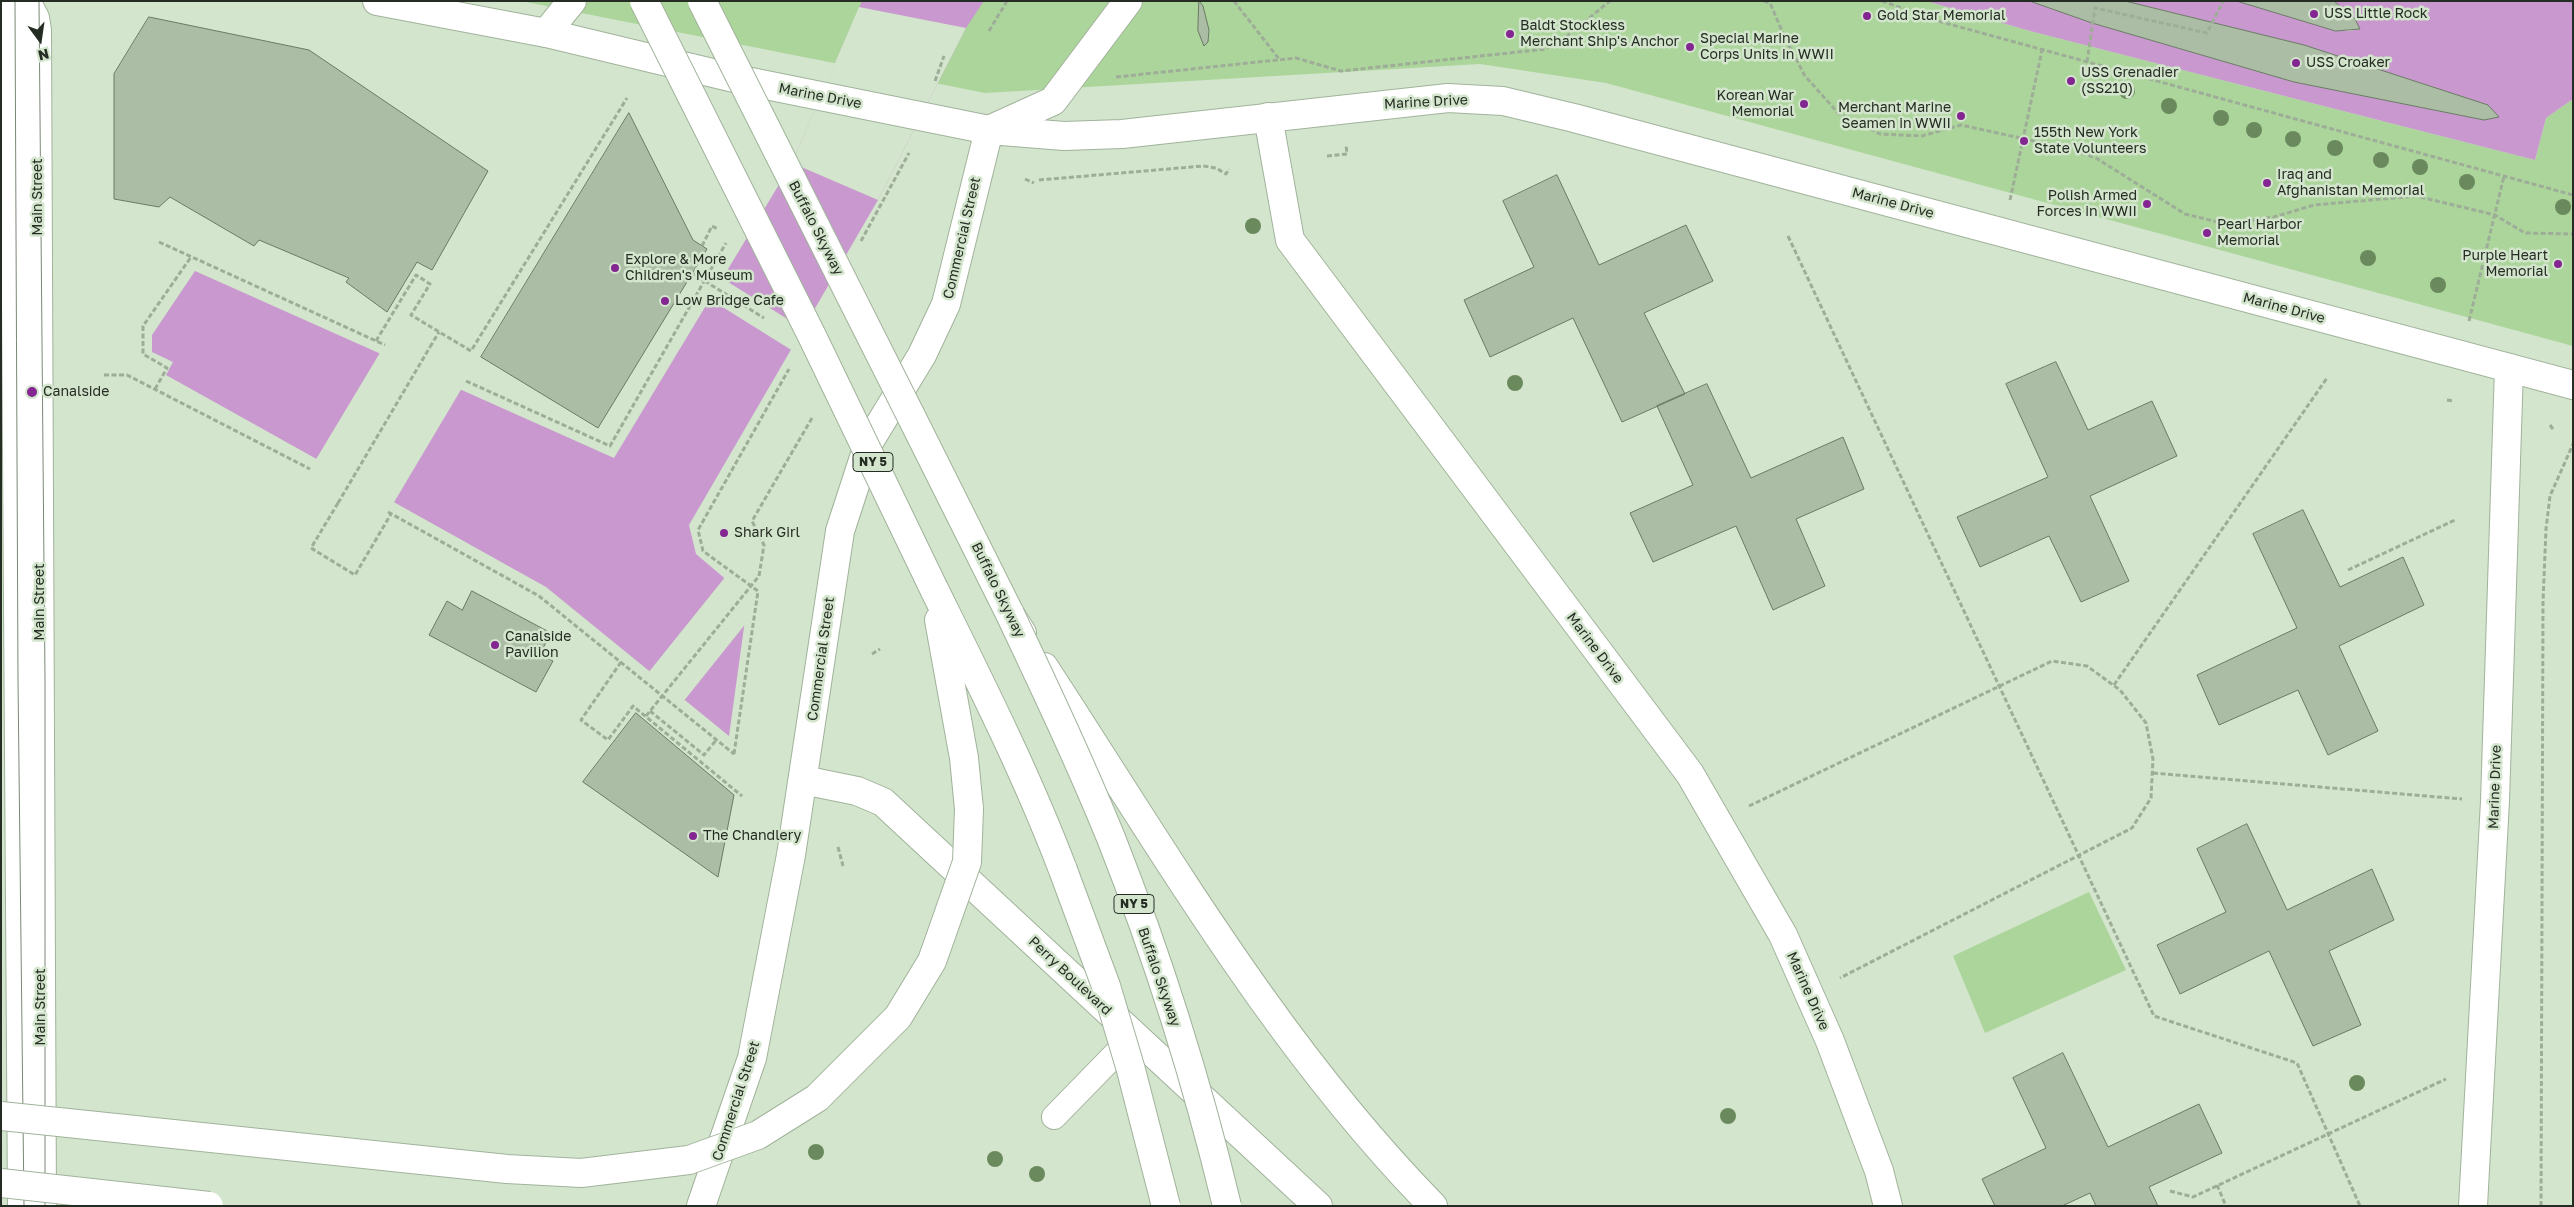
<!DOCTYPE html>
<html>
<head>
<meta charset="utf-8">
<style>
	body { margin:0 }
	#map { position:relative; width:2574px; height:1207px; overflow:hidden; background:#d3e5cc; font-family:"Golos Text",sans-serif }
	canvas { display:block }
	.frame { position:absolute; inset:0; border:2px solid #252c23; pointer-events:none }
	.north { position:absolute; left:15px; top:15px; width:50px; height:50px; -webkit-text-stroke:4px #d3e5cc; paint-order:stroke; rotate:166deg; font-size:14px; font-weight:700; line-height:20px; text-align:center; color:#252c23 }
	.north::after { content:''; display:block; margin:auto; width:18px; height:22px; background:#252c23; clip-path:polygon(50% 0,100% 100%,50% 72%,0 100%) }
</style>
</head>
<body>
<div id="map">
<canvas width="2574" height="1207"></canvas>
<div class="frame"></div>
<div class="north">N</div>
</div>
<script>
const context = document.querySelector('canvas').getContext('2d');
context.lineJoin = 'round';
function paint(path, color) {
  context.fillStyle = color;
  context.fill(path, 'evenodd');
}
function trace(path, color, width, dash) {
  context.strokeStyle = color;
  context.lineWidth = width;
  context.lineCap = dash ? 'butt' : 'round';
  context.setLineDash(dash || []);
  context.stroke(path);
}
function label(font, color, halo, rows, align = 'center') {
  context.font = font + ' "Golos Text",sans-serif';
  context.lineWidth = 5;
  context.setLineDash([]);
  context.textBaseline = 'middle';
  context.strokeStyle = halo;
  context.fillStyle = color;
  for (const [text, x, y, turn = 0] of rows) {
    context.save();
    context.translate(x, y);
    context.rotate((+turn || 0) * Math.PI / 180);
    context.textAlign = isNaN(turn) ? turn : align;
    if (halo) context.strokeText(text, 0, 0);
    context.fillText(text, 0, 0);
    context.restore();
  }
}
paint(new Path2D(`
	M521,1h1405l104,30 505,129 11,-42 27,-19v247l-967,-263 -126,-19 -495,29z
	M2089,892l37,78 -141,63 -32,-77z`), '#acd59b');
paint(new Path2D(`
	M862,1h122l-18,27 -88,172 -189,325 7,29 52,44 -19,138 -183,-149 -380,-212 7,-13 -21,-10v-17l43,-64 419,187 178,-295z
	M1926,1h104l62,22 202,59 190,38 14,-3 -10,-12 -184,-60 -179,-44h112l99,30h13l10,-2 -4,-10 -21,-18h239v98l-27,19 -11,42 -505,-129z`), '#c898cf');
paint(new Path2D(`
	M859,7l107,21 -88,172 -86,-37z
	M720,277l85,53 -12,21 -85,-53z
	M381,351l81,37 -69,116 -78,-43z
	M726,576l25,21 -4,25 -64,80 -35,-29z`), '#d3e5cc');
const building = new Path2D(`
	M1199,1l4,5 6,24 -1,12 -4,4 -6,-15z
	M2030,1h95l179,44 184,60 11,12 -15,3 -190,-38 -202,-59z
	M2237,1h97l21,18 5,10 -24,2z
	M149,17l160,33 179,121 -56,99 -15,-8 -30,50 -41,-30 3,-4 -90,-38 -5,6 -84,-49 -11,10 -45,-8v-125z
	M629,113l64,127 14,9 -109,179 -117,-71z
	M1557,175l42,90 87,-40 27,56 -69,32 41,81 -63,28 -49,-104 -83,39 -26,-57 70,-33 -31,-66z
	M2056,362l32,68 64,-29 25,55 -87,40 39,85 -48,21 -32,-66 -69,31 -23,-50 91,-40 -42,-93z
	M1707,384l44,94 92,-41 21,52 -68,30 29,67 -52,24 -37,-84 -83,36 -23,-49 63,-28 -36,-79z
	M2303,510l37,77 63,-30 21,48 -85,41 39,85 -50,24 -30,-65 -79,35 -22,-50 100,-47 -44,-94z
	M472,591l79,42 -11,21 13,7 -17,31 -107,-57 18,-34 15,9z
	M636,713l98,82 -16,82 -135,-95z
	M2247,824l40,86 85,-41 22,51 -65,31 32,74 -48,21 -44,-95 -89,43 -23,-49 69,-33 -29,-63z
	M2063,1053l45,94 91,-43 23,49 -73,34 9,19h-62l-6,-13 -28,13h-67l-13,-27 64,-31 -33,-70z`);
paint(building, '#acbda5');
trace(building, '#6a7a64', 1);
const service = new Path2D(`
	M1054,1117l80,-82`);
const pedestrian = new Path2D(`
	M989,130l64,-29 75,-100`);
const minor = new Path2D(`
	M14,1l8,1205
	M26,1l9,17 2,12 5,1176
	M546,33l26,-32
	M1268,117l22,123 400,534 93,161 47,106 49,130 9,35
	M803,780l54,11 26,11 435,404
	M2473,1206l22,-405 14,-433`);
const tertiary = new Path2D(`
	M377,1l169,32 200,48 243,49 75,6 58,-2 326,-36 55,3 71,17 999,267
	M701,1206l51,-148 39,-203 49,-324 29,-89 53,-87 24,-51 43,-174`);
const motorway = new Path2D(`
	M911,416l99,198 12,19
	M934,589c46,93 92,184 129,281
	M939,620l25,138 5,51
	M1044,667c121,185 233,380 389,539`);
trace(service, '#a1b39b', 26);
trace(pedestrian, '#a1b39b', 30);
trace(minor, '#a1b39b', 30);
trace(tertiary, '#a1b39b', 30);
trace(motorway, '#a1b39b', 30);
trace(new Path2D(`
	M1234,1l45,58
	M1764,1l6,2 16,37 19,36 33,37 42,21 42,2 39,-11 105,23 30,10 89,56 41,10 48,-7 40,-12 102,-9 79,19 30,18 48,1
	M1882,1l56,20 635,174
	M989,31l18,-30
	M2087,62l8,-54 112,25 16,-32
	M1116,77l180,-19 45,13 205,-22 20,-12 44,-36
	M935,81l9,-25
	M1327,156l20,-2 -1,-9
	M1025,179l9,4
	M1039,180l164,-14 13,2 10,6 3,-5
	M2010,200l32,-150
	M1788,236l366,780 143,47 63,143
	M861,241l48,-88
	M159,242l226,103
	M702,246l10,-20 6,3
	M2469,321l35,-145
	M376,341l40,-66 14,9 -19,31 60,36 156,-253
	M430,347l9,-15
	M104,375h23l183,94
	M466,381l144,65 116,-203
	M155,389l12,-21 -24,-14v-28l48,-69
	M2447,400l7,1
	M2550,425l3,4
	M338,503l-27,45 44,27 36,-61
	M388,512l151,84 195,158
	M2348,570l107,-50
	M759,576l5,-31 -12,-24 60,-103
	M872,654l8,-5
	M621,662l-40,58 27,20 25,-34 109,90
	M2114,685l213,-307
	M650,711l54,44 13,-16
	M734,754l24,-163 -55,-40 -5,-21 91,-161
	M2153,773l309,26
	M1749,806l303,-145 35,5 33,24 26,33 7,36 -2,39 -19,30 -292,150
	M838,847l5,19
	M2217,1185l9,21
	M2170,1191l23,6 253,-118
	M2541,1206l2,-604 3,-73 4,-33 23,-52`), '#9ead98', 3, [5, 2.5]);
trace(service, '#fff', 24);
trace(pedestrian, '#fff', 28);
trace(minor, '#fff', 28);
trace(tertiary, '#fff', 28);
trace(motorway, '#fff', 28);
trace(new Path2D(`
	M15,1l3,679 6,526
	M39,1l6,679v526`), '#7b8877', 1);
const motorwayBridge = new Path2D(`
	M644,1l168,335 122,253
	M702,1l209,415
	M1010,614c35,74 70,148 101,224 47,119 86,243 116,368
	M1063,870l43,116 25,84 35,136
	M1,1116l506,53 74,4 108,-13 69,-25 59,-37 81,-81 34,-56 35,-99 2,-53
	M1,1183l208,23`);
trace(motorwayBridge, '#a1b39b', 30, []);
trace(new Path2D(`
	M692,273l72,45
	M338,503l92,-156
	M646,716l113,-140`), '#9ead98', 3, [5, 2.5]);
trace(motorwayBridge, '#fff', 28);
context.fillStyle = '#6a895c';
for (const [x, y] of [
	[2127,91],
	[2169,106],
	[2221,118],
	[2254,130],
	[2293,139],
	[2335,148],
	[2381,160],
	[2420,167],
	[2467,182],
	[2563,207],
	[1253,226],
	[2368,258],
	[2438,285],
	[1515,383],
	[2357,1083],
	[1728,1116],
	[816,1152],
	[995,1159],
	[1037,1174]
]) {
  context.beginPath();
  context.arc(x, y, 8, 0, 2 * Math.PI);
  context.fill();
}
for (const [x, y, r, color] of [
	[2314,14,5,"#842692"],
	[1867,16,5,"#842692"],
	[1510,34,5,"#842692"],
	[1690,47,5,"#842692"],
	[2296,63,5,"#842692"],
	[2071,81,5,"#842692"],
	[1804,104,5,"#842692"],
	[1961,116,5,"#842692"],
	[2024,141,5,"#842692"],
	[2267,183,5,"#842692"],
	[2147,204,5,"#842692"],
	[2207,233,5,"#842692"],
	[2558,264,5,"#842692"],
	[615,268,5,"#842692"],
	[665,301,5,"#842692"],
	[32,392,6,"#842692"],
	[724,533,5,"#842692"],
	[495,645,5,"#842692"],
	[693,836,5,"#842692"]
]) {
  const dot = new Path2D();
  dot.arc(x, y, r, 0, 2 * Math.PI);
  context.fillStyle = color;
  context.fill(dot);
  trace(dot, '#d3e5cc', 2);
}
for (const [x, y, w] of [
	[873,462,40],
	[1134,904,40]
]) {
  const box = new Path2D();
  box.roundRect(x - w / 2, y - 9.5, w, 19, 4);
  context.fillStyle = '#d3e5cc';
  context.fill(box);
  trace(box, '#252c23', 1);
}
label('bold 12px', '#252c23', null, [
	["NY 5",873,462],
	["NY 5",1134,904]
]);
label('14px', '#252c23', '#d3e5cc', [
	["USS Little Rock",2324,14],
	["Gold Star Memorial",1877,16],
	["Baldt Stockless",1520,26],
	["Merchant Ship's Anchor",1520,42],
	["Special Marine",1700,39],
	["Corps Units in WWII",1700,55],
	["USS Croaker",2306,63],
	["USS Grenadier",2081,73],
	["(SS210)",2081,89],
	["Korean War",1794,96,"right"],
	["Memorial",1794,112,"right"],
	["Merchant Marine",1951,108,"right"],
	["Seamen in WWII",1951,124,"right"],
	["155th New York",2034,133],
	["State Volunteers",2034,149],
	["Iraq and",2277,175],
	["Afghanistan Memorial",2277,191],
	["Polish Armed",2137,196,"right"],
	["Forces in WWII",2137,212,"right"],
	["Pearl Harbor",2217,225],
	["Memorial",2217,241],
	["Purple Heart",2548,256,"right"],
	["Memorial",2548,272,"right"],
	["Explore & More",625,260],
	["Children's Museum",625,276],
	["Low Bridge Cafe",675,301],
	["Canalside",43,392],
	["Shark Girl",734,533],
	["Canalside",505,637],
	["Pavilion",505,653],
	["The Chandlery",703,836]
], 'left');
label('14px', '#252c23', '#d3e5cc', [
	["Marine Drive",820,96,11],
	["Marine Drive",1426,102,-3],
	["Main Street",38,197,-90],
	["Marine Drive",1893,203,15],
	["Buffalo Skyway",816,228,63],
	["Commercial Street",962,238,-77],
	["Marine Drive",2284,308,15],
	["Buffalo Skyway",998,590,64],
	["Main Street",40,602,-90],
	["Marine Drive",1595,648,53],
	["Commercial Street",821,659,-82],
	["Marine Drive",2495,787,-88],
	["Perry Boulevard",1070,976,43],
	["Buffalo Skyway",1159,977,71],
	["Marine Drive",1808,991,66],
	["Main Street",41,1007,-90],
	["Commercial Street",736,1101,-72]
]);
</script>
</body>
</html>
